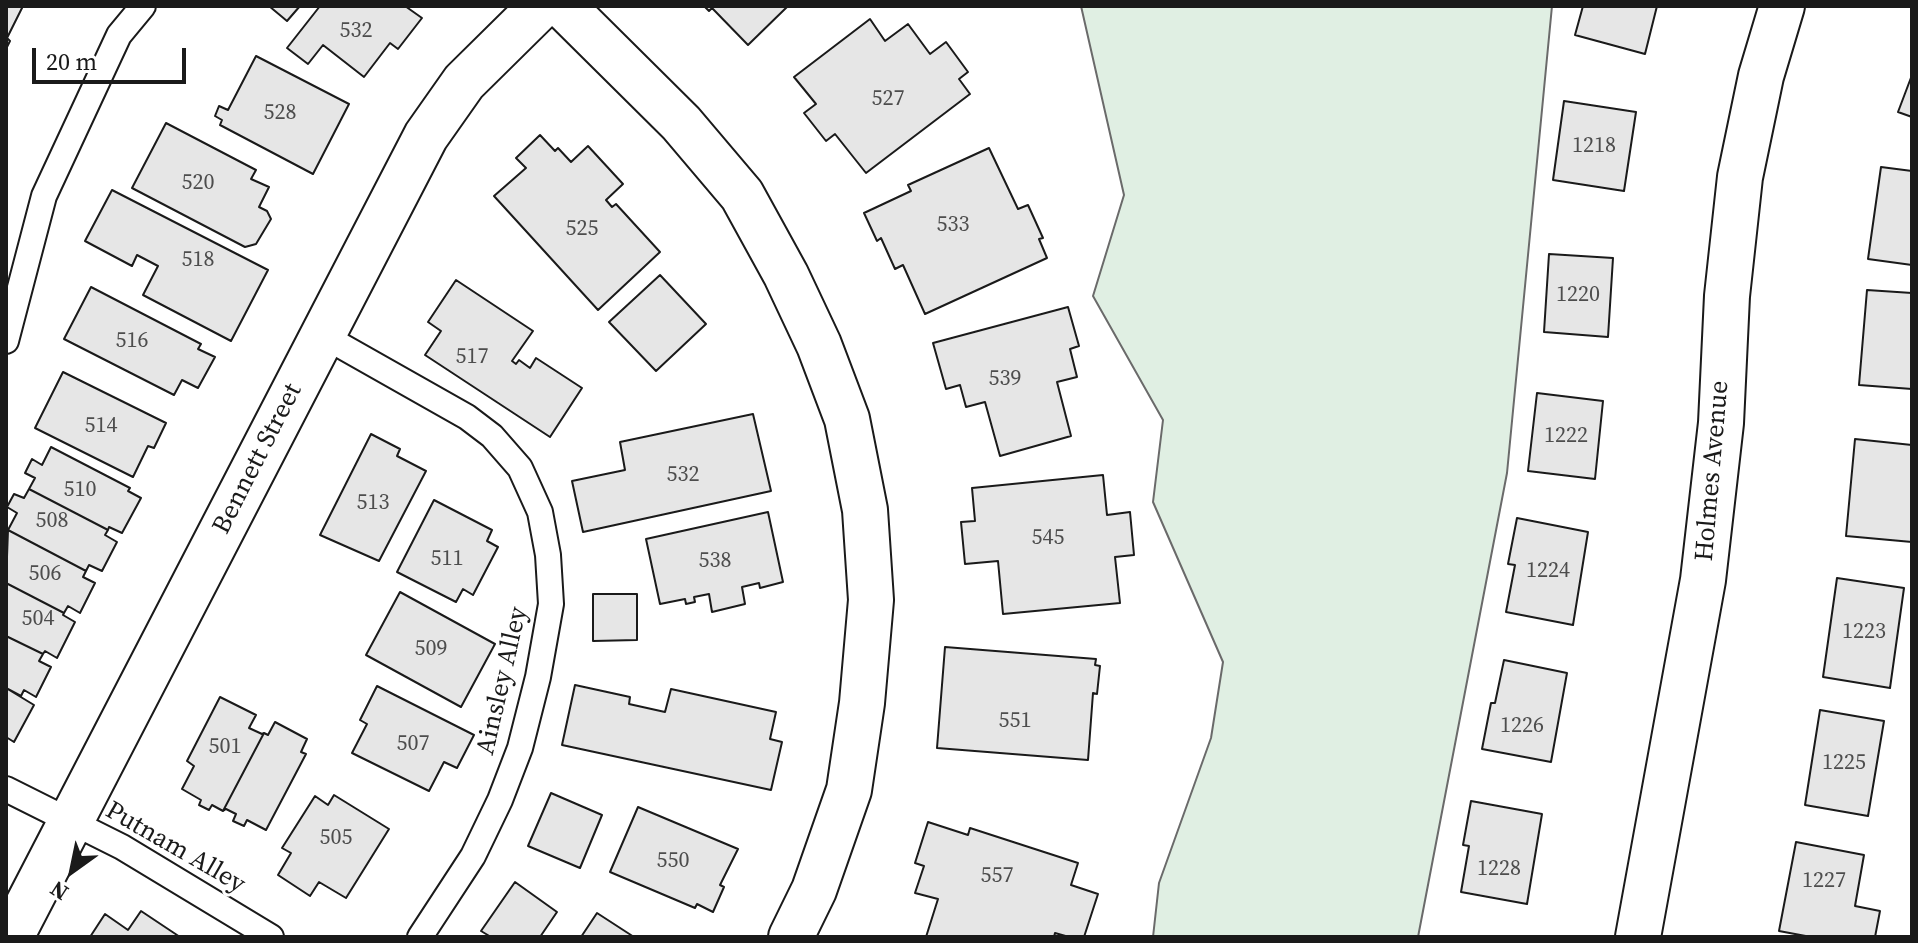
<!DOCTYPE html>
<html>
<head>
<meta charset="utf-8">
<style>
  body { margin:0 }
  #map { position:relative; width:1918px; height:943px; overflow:hidden; background:#fff; font-family:"Source Serif 4",serif }
  canvas { display:block }
  .frame { position:absolute; inset:0; border:8px solid #1a1a1a; pointer-events:none }
  .north { position:absolute; left:32px; top:831px; width:80px; height:80px; -webkit-text-stroke:6px #fff; paint-order:stroke; rotate:213deg; font-size:22px; font-weight:700; line-height:32px; text-align:center; color:#1a1a1a }
  .north::after { content:''; display:block; margin:auto; width:28px; height:36px; background:#1a1a1a; clip-path:polygon(50% 0,100% 100%,50% 72%,0 100%) }
  .scale { position:absolute; left:32px; top:48px; width:154px; height:36px; box-sizing:border-box; border:4px solid #1a1a1a; border-top:0; padding-left:10px; font-size:24px; line-height:28px; white-space:nowrap; color:#1a1a1a; -webkit-text-stroke:6px #fff; paint-order:stroke }
</style>
</head>
<body>
<div id="map">
<canvas width="1918" height="943"></canvas>
<div class="frame"></div>
<div class="north">N</div>
<div class="scale">20 m</div>
</div>
<script>
const ctx = document.querySelector('canvas').getContext('2d');
ctx.lineJoin = 'round';
function paint(path, color) { ctx.fillStyle = color; ctx.fill(path, 'evenodd'); }
function trace(path, color, width, dash) { ctx.strokeStyle = color; ctx.lineWidth = width; ctx.lineCap = dash ? 'butt' : 'round'; ctx.setLineDash(dash || []); ctx.stroke(path); }
function write(font, color, halo, rows, align = 'center') {
  ctx.font = font + ' "Source Serif 4",serif'; ctx.lineWidth = 6; ctx.setLineDash([]); ctx.textBaseline = 'middle'; ctx.strokeStyle = halo; ctx.fillStyle = color; for (const [text, x, y, turn = 0] of rows) {
    ctx.save(); ctx.translate(x, y); ctx.rotate((+turn || 0) * Math.PI / 180); ctx.textAlign = isNaN(turn) ? turn : align; if (halo) ctx.strokeText(text, 0, 0); ctx.fillText(text, 0, 0); ctx.restore();
  }
}
const green = new Path2D(`
  M1081,6H1552L1507,473L1418,937H1153L1159,883L1211,738L1223,662L1153,502L1163,420L1093,296L1124,195Z`);
paint(green, '#e0efe3');
trace(green, '#6a6a6a', 2);
const building = new Path2D(`
  M6,6H23L7,38L10,41L6,49Z
  M269,6H300L287,21Z
  M320,6H405L422,18L398,49L390,43L364,77L323,45L308,64L287,48Z
  M704,6H788L748,45L712,8L709,11Z
  M1583,6H1657L1645,54L1575,35Z
  M870,19L885,41L908,24L930,54L946,42L968,72L959,79L970,94L866,173L835,134L826,141L804,113L816,104L794,77Z
  M256,56L349,104L313,174L220,125L222,120L215,116L219,106L228,110Z
  M1912,75V117L1898,112Z
  M1564,101L1636,112L1624,191L1553,180Z
  M166,123L256,170L251,179L269,187L259,207L267,211L271,219L256,244L245,247L132,188Z
  M540,135L555,151L558,148L571,162L588,146L623,184L606,200L612,207L616,204L660,252L598,310L494,196L526,168L516,158Z
  M989,148L1018,209L1028,205L1043,238L1039,239L1047,258L925,314L903,265L895,269L881,238L877,241L864,213L911,191L908,185Z
  M1881,167L1912,171V265L1868,259Z
  M112,190L268,270L231,341L143,295L158,266L137,255L132,266L85,241Z
  M1549,254L1613,258L1608,337L1544,332Z
  M660,275L706,324L656,371L609,322Z
  M456,280L533,331L512,361L516,364L519,360L530,368L536,358L582,388L550,437L425,355L441,331L428,322Z
  M91,287L201,344L198,349L215,357L198,388L182,380L174,395L64,339Z
  M1867,290L1912,293V389L1859,385Z
  M1068,307L1079,346L1070,349L1077,377L1057,382L1071,436L1000,456L985,402L966,407L960,385L946,389L933,343Z
  M63,372L166,423L154,448L148,446L133,477L35,428Z
  M1537,393L1603,401L1595,479L1528,471Z
  M753,414L771,491L583,532L572,481L625,470L620,442Z
  M371,434L400,449L397,456L426,471L379,561L320,535Z
  M1855,439L1912,445V542L1846,536Z
  M51,447L130,488L128,491L141,498L122,533L109,527L108,530L29,489L35,478L25,473L32,459L42,465Z
  M1103,475L1107,515L1130,512L1134,555L1115,557L1120,603L1003,614L998,561L965,564L961,522L975,521L972,488Z
  M29,489L108,530L105,535L117,542L102,571L89,565L86,571L8,530L17,513L7,507L14,494L24,498Z
  M434,500L492,530L487,541L498,547L473,595L463,589L456,602L397,572Z
  M768,512L783,582L760,588L759,583L742,587L745,604L712,612L709,594L694,597L695,602L686,604L685,599L660,604L646,539Z
  M1517,518L1588,532L1573,625L1506,612L1515,565L1508,564Z
  M8,530L86,571L83,577L95,583L80,613L68,606L64,613L6,583Z
  M1837,578L1904,588L1890,688L1823,677Z
  M6,583L64,613L63,615L75,622L57,658L45,651L43,654L6,636Z
  M400,592L495,644L461,707L366,655Z
  M593,594H637V640L593,641Z
  M6,636L43,654L39,661L51,667L36,697L24,690L21,696L6,688Z
  M945,647L1096,659L1095,665L1100,666L1097,694L1093,693L1088,760L937,748Z
  M1504,660L1567,673L1551,762L1482,749L1491,703H1495Z
  M575,685L630,697L629,704L665,712L671,689L776,712L770,739L782,742L771,790L562,745Z
  M377,686L474,735L457,768L444,762L429,791L352,753L367,724L360,720Z
  M6,688L34,705L14,742L6,737Z
  M220,697L256,715L249,728L262,734L264,733L223,811L212,805L209,810L199,805L201,800L182,789L194,766L187,761Z
  M1820,710L1884,721L1868,816L1805,805Z
  M275,722L307,739L301,752L306,754L266,830L247,820L244,826L233,821L236,814L226,809L223,811L264,733L268,735Z
  M551,793L602,815L580,868L528,846Z
  M334,795L389,829L346,898L319,882L310,896L278,875L291,853L282,848L315,796L328,805Z
  M1471,801L1542,814L1527,904L1461,892L1469,846L1463,845Z
  M638,807L738,849L720,885L724,887L713,912L697,904L695,908L610,872Z
  M928,822L968,835L970,828L1078,863L1071,885L1098,894L1084,937H1069L1055,933L1054,937H926L938,899L915,893L924,866L915,863Z
  M1796,842L1864,855L1855,906L1880,911L1875,937H1811L1779,931Z
  M515,882L557,912L540,937H491L481,931Z
  M141,911L180,937H90L105,914L128,930Z
  M597,913L634,937H581Z`);
paint(building, '#e6e6e6');
trace(building, '#1a1a1a', 2);
const lane = new Path2D(`
  M322,335L467,417L492,436L520,468L540,512L548,555L551,604L538,677L520,748L500,800L473,856L420,937
  M6,341L44,196L119,35L143,6
  M6,789L122,847L271,937`);
const street = new Path2D(`
  M563,6L681,123L742,195L786,275L819,345L847,419L865,510L871,600L862,703L849,790L814,890L791,937
  M11,937L426,136L464,82L541,6
  M1638,937L1703,580L1721,423L1727,296L1740,177L1761,76L1782,6`);
trace(lane, '#1a1a1a', 28);
trace(street, '#1a1a1a', 48);
trace(lane, '#fff', 24);
trace(street, '#fff', 44);
write('22px', '#4d4d4d', null, [
  ["532",356,31],
  ["527",888,99],
  ["528",280,113],
  ["1218",1594,146],
  ["520",198,183],
  ["533",953,225],
  ["525",582,229],
  ["518",198,260],
  ["1220",1578,295],
  ["516",132,341],
  ["517",472,357],
  ["539",1005,379],
  ["514",101,426],
  ["1222",1566,436],
  ["532",683,475],
  ["510",80,490],
  ["513",373,503],
  ["508",52,521],
  ["545",1048,538],
  ["511",447,559],
  ["538",715,561],
  ["1224",1548,571],
  ["506",45,574],
  ["504",38,619],
  ["1223",1864,632],
  ["509",431,649],
  ["551",1015,721],
  ["1226",1522,726],
  ["507",413,744],
  ["501",225,747],
  ["1225",1844,763],
  ["505",336,838],
  ["550",673,861],
  ["1228",1499,869],
  ["557",997,876],
  ["1227",1824,881]
]);
write('26px', '#1a1a1a', '#fff', [
  ["Bennett Street",258,459,-63],
  ["Holmes Avenue",1713,471,-85],
  ["Ainsley Alley",503,681,-77],
  ["Putnam Alley",175,848,30]
]);
</script>
</body>
</html>
